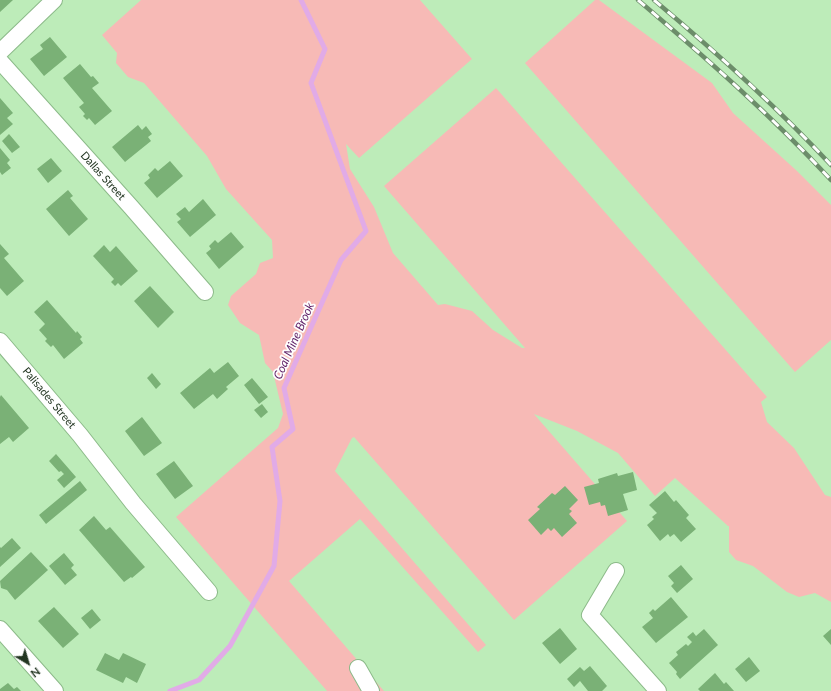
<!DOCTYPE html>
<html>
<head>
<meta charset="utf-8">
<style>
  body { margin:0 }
  #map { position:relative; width:831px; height:691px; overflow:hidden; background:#bdecb9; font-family:Lato,sans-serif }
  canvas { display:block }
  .north { position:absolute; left:8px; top:643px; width:40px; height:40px; -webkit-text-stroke:3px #fefefe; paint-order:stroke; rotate:142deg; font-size:11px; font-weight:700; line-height:16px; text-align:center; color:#223521 }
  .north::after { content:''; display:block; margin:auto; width:14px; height:18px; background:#223521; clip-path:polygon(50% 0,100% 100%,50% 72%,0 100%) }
</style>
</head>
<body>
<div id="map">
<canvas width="831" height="691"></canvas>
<div class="north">N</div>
</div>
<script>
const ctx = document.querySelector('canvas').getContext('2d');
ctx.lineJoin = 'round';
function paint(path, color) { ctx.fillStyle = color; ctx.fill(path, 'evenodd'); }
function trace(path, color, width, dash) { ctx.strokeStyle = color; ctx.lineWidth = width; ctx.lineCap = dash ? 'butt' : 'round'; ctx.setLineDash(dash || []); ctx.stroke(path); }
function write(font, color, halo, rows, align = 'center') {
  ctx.font = font + ' Lato,sans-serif'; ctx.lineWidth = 3.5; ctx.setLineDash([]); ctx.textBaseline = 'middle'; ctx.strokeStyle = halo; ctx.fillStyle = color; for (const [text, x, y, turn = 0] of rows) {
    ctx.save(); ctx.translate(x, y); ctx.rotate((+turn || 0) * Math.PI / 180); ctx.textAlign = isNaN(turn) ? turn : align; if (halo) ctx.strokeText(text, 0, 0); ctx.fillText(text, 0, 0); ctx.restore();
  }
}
paint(new Path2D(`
  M141,0H420L472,59L359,158L346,144L350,169L374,207L393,253L438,305L445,304L472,311L493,330L522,348H525L384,186L496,88L767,397L761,402L767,422L794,448L825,495L831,497V602L815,593L799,597L787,592L753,566L736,560L729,552V526H728L675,478L655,496L618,453L577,431L534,414L627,521L514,620L354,437L352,438L335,471L486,645L478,652L360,519L289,581L384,691H327L176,517L278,428L283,414L273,372L265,363L259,335L240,323L228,305L231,296L256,274L260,263L273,258L272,240L226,189L207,156L144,83L128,77L116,63L117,53L102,35Z
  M595,0H599L712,83L733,113L797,171L831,205V340L795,372L525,63Z`), '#f7bab6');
trace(new Path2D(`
  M170,691L199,680L230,646L274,566L280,501L272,447L293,429L284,388L341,260L366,231L311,83L325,49L301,0`), '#e1abe7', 5);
paint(new Path2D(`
  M0,0H13L0,12Z
  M50,37L67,57L44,76L30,59L43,49L40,45Z
  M80,64L91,77L93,76L99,83L92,88L112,111L95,125L89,118L87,120L83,116L85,114L79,107L84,103L63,78Z
  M0,98L13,113L7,118L13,124L0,135Z
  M138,125L142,130L146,126L152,134L148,137L151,141L125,162L112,147Z
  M9,134L20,147L12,153L2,141Z
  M0,148L10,160L7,163L11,168L2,175L0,172Z
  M51,158L62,171L48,183L37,169Z
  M170,161L183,176L157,198L144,183L150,178L148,175L155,168L158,171Z
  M68,190L73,196L70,198L88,219L69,236L46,209Z
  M203,199L216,215L190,237L177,222L181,219L176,214L185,207L189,212Z
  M231,232L244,247L219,269L206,253L211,249L209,246L215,240L218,243Z
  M0,244L9,254L4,258L24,281L7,296L0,288Z
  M104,245L110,252L116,246L138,271L121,286L118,283L115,286L111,282L114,279L93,256Z
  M150,286L174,312L158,328L134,301Z
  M47,300L76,333L77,331L82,337L80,339L83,343L64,359L53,345L51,347L45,341L47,339L39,330L45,324L34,312Z
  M228,362L239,376L226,387L228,389L217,399L213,394L194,409L180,393L210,368L214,373Z
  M152,373L161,384L156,389L147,378Z
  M252,378L268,397L259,404L244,385Z
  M1,395L29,428L13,442L9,437L0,444V397Z
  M262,404L268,412L261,418L254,410Z
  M142,417L162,443L144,456L125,431Z
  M56,454L76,477L64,488L57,480L64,474L61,471L59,472L49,461Z
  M174,461L193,486L175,499L156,474Z
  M633,472L637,490L623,494L628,510L608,516L605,505L601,506L600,502L589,505L584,487L599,483L598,479L617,473L618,476Z
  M80,481L87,490L46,524L39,515Z
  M565,486L578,500L569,509L572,511L569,514L577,523L562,537L554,528L551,531L548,528L541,535L528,520L540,509L537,507L552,493L555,495Z
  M665,491L674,502L676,500L689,515L686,518L696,529L681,542L674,534L670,537L668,534L660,541L647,525L654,519L652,517L657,513L649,505Z
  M94,516L106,530L110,527L145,567L132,578L131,577L124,582L79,530Z
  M12,538L21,548L0,567V547L1,548Z
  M31,552L48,570L15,600L7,590L1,588L0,581Z
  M64,553L74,565L71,568L77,575L65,585L49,566Z
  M681,565L693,579L677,593L671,586L674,583L668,576Z
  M671,597L688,617L656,643L642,627L653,618L649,613L653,609L655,611Z
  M54,607L79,634L63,648L38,621Z
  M92,609L101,620L90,629L81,618Z
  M560,628L577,649L560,664L542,643Z
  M704,629L718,645L680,679L676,674L677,672L669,663L678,655L676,652L686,644L688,646L692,642L687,637L693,632L696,636Z
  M831,629V645L823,636Z
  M105,653L119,660L123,653L146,664L137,683L126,677L123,683L96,670Z
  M749,657L760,671L746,682L735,669Z
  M590,666L607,686L602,691H588L580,681L574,687L567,679L580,667L584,671Z
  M715,673L724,684L726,682L734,691H700L698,689Z
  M8,683L14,689L17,687L21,691H0V689Z`), '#7ab176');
const minor = new Path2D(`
  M0,52L54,0
  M0,61L131,207L205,292
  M0,341L80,435L133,503L209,592
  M616,571L590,615L658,691
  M0,629L55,691
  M358,668L371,691`);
trace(minor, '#8cba89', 18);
trace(minor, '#fff', 16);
const rail = new Path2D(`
  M638,0C705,57 771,115 831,180
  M654,0C716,52 776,106 831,165`);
trace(rail, '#6c8d6a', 4.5);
trace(rail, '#fefefe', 3, [9]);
write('11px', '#223521', '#fefefe', [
  ["Dallas Street",103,176,48],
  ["Palisades Street",49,398,50]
]);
write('italic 12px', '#5f1f67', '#fefefe', [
  ["Coal Mine Brook",294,341,-66]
]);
</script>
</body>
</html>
